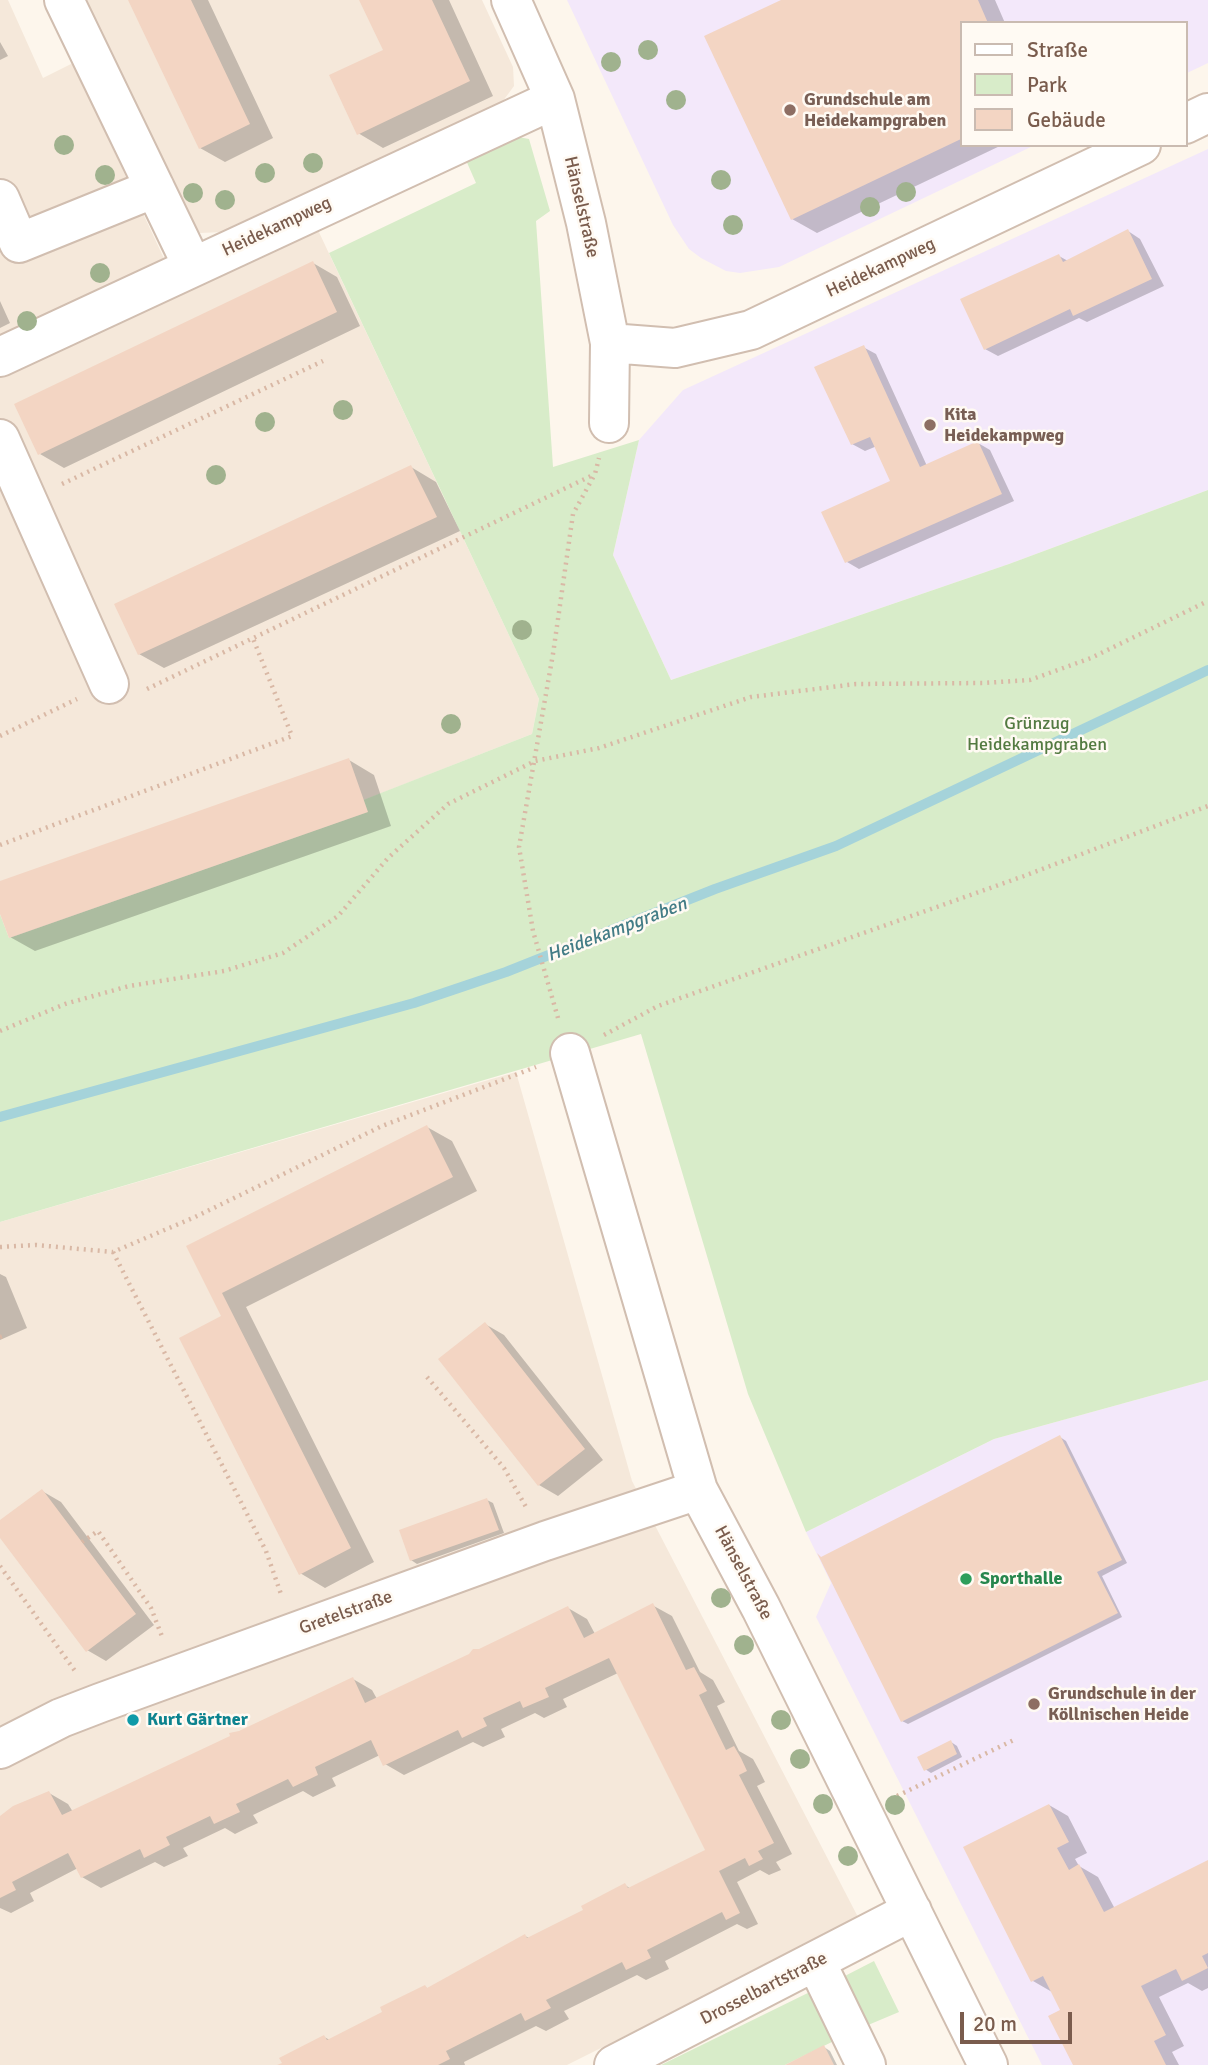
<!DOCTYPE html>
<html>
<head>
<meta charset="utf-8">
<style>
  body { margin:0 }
  #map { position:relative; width:1208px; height:2065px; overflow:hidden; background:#fdf6ec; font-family:Signika,sans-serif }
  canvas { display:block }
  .legend { position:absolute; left:960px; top:21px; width:228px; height:126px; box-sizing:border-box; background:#fffaf3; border:2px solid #cabbb1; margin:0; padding:9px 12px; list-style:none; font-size:21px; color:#7a5c4d }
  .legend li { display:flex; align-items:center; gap:14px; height:35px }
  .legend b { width:35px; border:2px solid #cabbb1 }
  .scale { position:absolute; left:960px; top:2012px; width:112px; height:32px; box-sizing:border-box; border:4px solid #7a5c4d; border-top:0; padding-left:9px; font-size:21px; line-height:24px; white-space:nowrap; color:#7a5c4d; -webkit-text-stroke:5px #fffaf3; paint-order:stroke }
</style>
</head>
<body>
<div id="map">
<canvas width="1208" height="2065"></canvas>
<ul class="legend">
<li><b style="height:9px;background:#fff"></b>Straße</li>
<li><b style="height:19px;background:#d8ecc9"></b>Park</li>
<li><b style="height:19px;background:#f3d5c3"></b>Gebäude</li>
</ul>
<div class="scale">20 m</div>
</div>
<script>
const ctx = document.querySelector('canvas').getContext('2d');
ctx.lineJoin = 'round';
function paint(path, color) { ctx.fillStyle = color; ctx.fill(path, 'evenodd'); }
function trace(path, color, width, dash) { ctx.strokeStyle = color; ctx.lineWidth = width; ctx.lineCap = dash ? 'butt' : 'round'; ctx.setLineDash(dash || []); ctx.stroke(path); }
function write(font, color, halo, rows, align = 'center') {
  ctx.font = font + ' Signika,sans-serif'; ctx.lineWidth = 5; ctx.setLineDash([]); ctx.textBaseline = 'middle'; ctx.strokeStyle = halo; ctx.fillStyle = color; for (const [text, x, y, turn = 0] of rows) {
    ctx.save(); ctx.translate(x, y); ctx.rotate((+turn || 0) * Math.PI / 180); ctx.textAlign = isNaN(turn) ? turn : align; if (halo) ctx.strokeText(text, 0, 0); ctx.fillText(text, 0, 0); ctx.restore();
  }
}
paint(new Path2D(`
  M0,0H8L43,78L73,63L180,293L317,228L539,699L532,734L364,800L368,812L9,938L0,914Z
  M78,0H482L513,67L514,86L500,105L223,232L200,233L193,230Z
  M516,1072L632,1481L859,1919L567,2065H0V1222Z`), '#f5e8da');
paint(new Path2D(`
  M567,0H1208V63L1185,74V23H961V145H1035L779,267L740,273L726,271L701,258L689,249L673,225Z
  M1208,149V490L1009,564L671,680L613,555L639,440L683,390Z
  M1208,1380V2065H1042L816,1617L831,1583L806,1532L994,1439Z`), '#f3e8fa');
paint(new Path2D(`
  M513,136L529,139L550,211L536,221L553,467L639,440L613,555L671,680L1009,564L1208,490V1380L994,1439L806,1532L748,1394L641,1034L0,1222V914L9,938L367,812L363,800L532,734L539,699L329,253L476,183L465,158Z
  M874,1961L899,2012L861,2028L839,1979Z
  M818,1988L840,2038L785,2065H661Z`), '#d8ecc9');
paint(new Path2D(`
  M130,0H208L273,138L225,162L200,148Z
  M361,0H449L493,96L383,148L358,133L385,51Z
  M785,0H995L1005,23H961V145H1002L817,233L792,219Z
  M0,42L8,56L0,60Z
  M1128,231L1140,239L1164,286L1087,322L1079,318L998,356L985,349L1059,256L1068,261Z
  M313,263L337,277L360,326L64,468L40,454Z
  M0,301L10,323L0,328Z
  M863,347L876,354L927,466L978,443L990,450L1014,501L859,569L847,562L892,481L877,446L865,451L852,444Z
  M411,467L436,482L460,531L164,668L139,654Z
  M349,760L374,775L391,826L35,951L10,937L0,909V883Z
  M427,1127L452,1141L477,1191L246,1307L374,1562L325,1588L300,1573L224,1317L189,1247Z
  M0,1274L6,1277L27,1328L0,1340Z
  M485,1324L504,1335L603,1460L558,1496L539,1485Z
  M1060,1437L1066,1441L1127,1563L1102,1576L1122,1617L908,1724L902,1721Z
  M42,1491L61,1502L154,1625L106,1661L87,1650L0,1535V1522Z
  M487,1500L493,1503L504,1533L417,1564L411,1560Z
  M652,1605L672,1616L700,1672L713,1680L725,1702L717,1706L739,1751L753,1759L759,1770L765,1782L757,1786L792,1854L776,1862L781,1870L769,1875L760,1870L737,1882L758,1924L747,1929L737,1924L665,1961L669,1969L646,1980L637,1975L564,2011L569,2019L546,2031L536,2026L464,2062L465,2065H281L324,2037L330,2040L385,2013L425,1987L429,1989L525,1936L529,1938L585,1911L625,1885L631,1889L708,1850L618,1673L563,1699L567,1707L544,1718L535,1713L501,1729L505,1737L483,1747L473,1742L404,1775L385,1764L380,1755L332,1778L336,1786L313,1797L303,1791L253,1815L258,1823L247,1828L235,1834L225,1828L183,1848L188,1856L164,1867L155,1862L101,1888L82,1877L78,1868L30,1893L34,1901L11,1913L0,1908V1817L49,1793L68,1804L73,1812L353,1679L372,1690L377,1699L568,1608L587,1619L595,1634Z
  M951,1742L957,1746L962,1757L931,1773L925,1769Z
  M1049,1805L1068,1816L1087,1853L1075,1859L1079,1866L1098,1877L1115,1909L1208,1862V1988L1202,1991L1188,1983L1159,1997L1184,2046L1172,2052L1179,2065H1074L1063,2011L1052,1992L1033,1981Z
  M824,2047L830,2051L837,2065H789Z`), '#0003');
trace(new Path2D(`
  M0,1117L414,1003L506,972L715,889L836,846L1208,670`), '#a5d3da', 10);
paint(new Path2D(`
  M128,0H191L250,124L199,149Z
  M359,0H432L470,81L357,135L329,75L383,50Z
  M781,0H978L988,23H961V139L791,220L704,36Z
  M1128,229L1152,279L1073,316L1070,309L984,350L960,299L1059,254L1063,262Z
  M313,261L337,312L38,455L14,404Z
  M864,345L920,467L978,441L1002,494L845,563L821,512L890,481L870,437L851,445L814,367Z
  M411,465L437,517L138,655L114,604Z
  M349,758L368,812L9,938L0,914V881Z
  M427,1125L453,1177L222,1293L351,1548L299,1575L179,1338L221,1316L186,1246Z
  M485,1322L585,1449L538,1486L438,1359Z
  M1060,1435L1122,1560L1097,1572L1118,1613L901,1722L817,1553L821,1557Z
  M42,1489L136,1614L86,1652L0,1538V1520Z
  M487,1498L499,1530L410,1561L399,1530Z
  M653,1603L686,1670L694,1667L707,1691L699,1695L726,1750L734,1746L741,1758L747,1771L739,1775L774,1843L758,1851L763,1859L749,1866L745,1858L719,1871L740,1913L726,1920L722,1912L647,1950L651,1958L626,1970L622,1962L546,2000L551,2008L525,2021L521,2013L446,2051L450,2059L438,2065H277L282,2063L279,2058L324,2035L327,2040L382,2012L380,2007L425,1985L427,1988L525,1934L527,1938L583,1910L581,1906L625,1883L628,1888L705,1850L609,1658L545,1688L549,1697L523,1708L520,1701L483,1718L487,1726L462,1738L458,1730L383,1766L371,1740L315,1767L318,1775L293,1787L288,1779L236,1804L240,1812L214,1824L210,1816L166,1837L170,1845L144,1858L140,1849L81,1878L68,1853L12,1882L16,1890L0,1898V1816L13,1806L49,1791L62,1815L230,1736L229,1733L239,1731L353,1677L365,1703L469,1654L473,1649H479L568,1606L584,1638Z
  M951,1740L957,1754L924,1771L917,1757Z
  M1049,1804L1069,1842L1057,1848L1069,1870L1079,1864L1104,1912L1208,1860V1953L1202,1956L1208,1968L1182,1981L1176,1969L1141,1986L1166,2035L1154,2041L1166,2065H1073L1048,2016L1060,2010L1043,1976L1031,1982L963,1847Z
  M824,2045L834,2065H785Z`), '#f3d5c3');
const minor = new Path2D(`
  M64,0L192,265
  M511,0L555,99L586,223L610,343L609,423
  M1185,124L1208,113
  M0,199L19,243L155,188
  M610,343L675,348L751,330L1141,145
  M0,357L555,99
  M0,439L109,684
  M570,1053L698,1490L761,1608L988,2065
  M0,1749L61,1718L100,1703L545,1541L698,1490
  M816,1962L866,2065
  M614,2065L912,1911`);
trace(minor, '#d1beb0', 42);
trace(new Path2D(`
  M62,484L323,361
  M147,689L593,475
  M0,736L77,699
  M0,845L292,736L252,636
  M558,1018L533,931L519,847L553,654L573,514L595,474L599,458
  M0,1031L65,1004L129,986L224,971L283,953L338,916L388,858L448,804L535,761L599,748L751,697L856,684L983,683L1030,680L1091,658L1208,601
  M604,1035L658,1006L1024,876L1208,806
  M0,1247L36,1245L113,1252L195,1217L382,1126L536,1067
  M113,1252L266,1551L282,1597
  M0,1337L6,1335
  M427,1377L504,1468L526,1507
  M82,1542L98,1531L151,1608L163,1639
  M0,1566L75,1671
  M897,1796L1016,1739`), '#d9b8a5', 4.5, [2, 5]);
trace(minor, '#fff', 38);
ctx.fillStyle = '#a0b28e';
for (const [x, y] of [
  [648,50],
  [611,62],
  [676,100],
  [64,145],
  [313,163],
  [265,173],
  [105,175],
  [721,180],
  [906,192],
  [193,193],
  [225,200],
  [870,207],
  [733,225],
  [100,273],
  [27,321],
  [343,410],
  [265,422],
  [216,475],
  [522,630],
  [451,724],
  [721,1598],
  [744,1645],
  [781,1720],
  [800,1759],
  [823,1804],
  [895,1805],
  [848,1856]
]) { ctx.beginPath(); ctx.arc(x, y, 10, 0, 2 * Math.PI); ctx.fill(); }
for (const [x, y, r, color] of [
  [790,110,7,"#8d6e63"],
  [930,425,7,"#8d6e63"],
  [966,1579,7,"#2e9e5b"],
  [1034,1704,7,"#8d6e63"],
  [133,1720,7,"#0f9aa8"]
]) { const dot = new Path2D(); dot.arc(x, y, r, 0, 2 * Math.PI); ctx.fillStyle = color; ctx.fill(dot); trace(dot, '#fffaf3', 2.5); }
write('bold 18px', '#785e54', '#fffaf3', [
  ["Grundschule am",804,100],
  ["Heidekampgraben",804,121],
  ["Kita",944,415],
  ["Heidekampweg",944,436],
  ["Grundschule in der",1048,1694],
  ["Köllnischen Heide",1048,1715]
], 'left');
write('18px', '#7a5c4d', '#fffaf3', [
  ["Hänselstraße",581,207,77],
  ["Heidekampweg",277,227,-25],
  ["Heidekampweg",881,268,-25],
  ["Hänselstraße",743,1573,62],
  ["Gretelstraße",346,1613,-20],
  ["Drosselbartstraße",764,1989,-27]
]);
write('18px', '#537a41', '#fffaf3', [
  ["Grünzug",1037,724],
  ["Heidekampgraben",1037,745]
]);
write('bold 18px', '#27864d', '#fffaf3', [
  ["Sporthalle",980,1579]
], 'left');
write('bold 18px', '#0d838f', '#fffaf3', [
  ["Kurt Gärtner",147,1720]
], 'left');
write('italic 19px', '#437c86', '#fffaf3', [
  ["Heidekampgraben",617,930,-21]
]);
</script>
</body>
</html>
